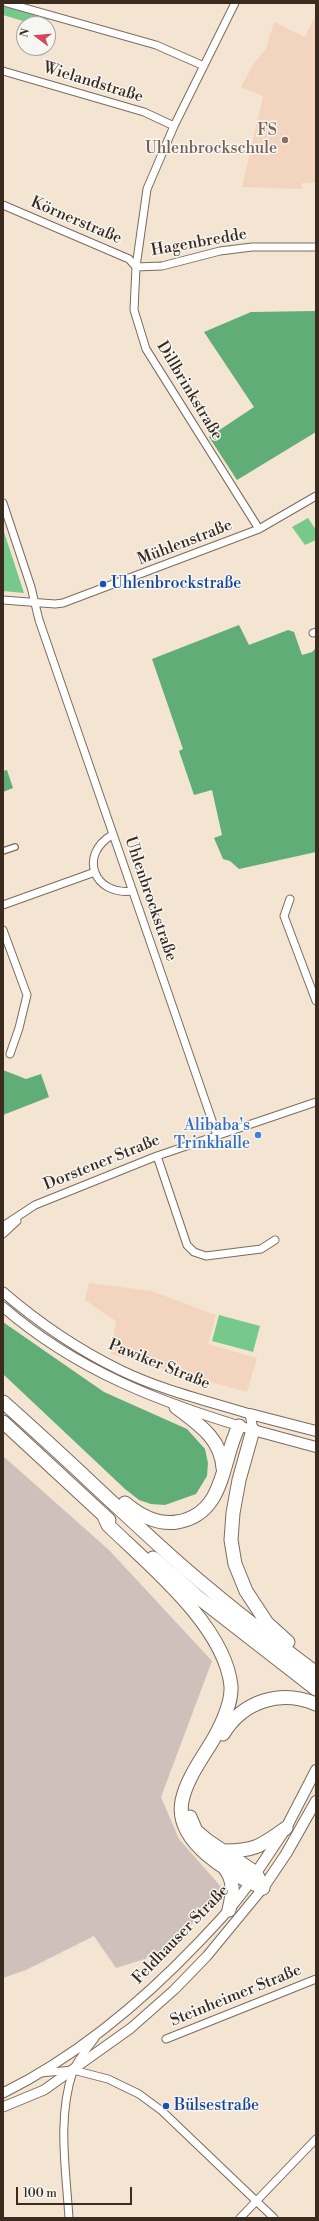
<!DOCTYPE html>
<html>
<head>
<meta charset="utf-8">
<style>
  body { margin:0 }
  #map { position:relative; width:319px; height:2221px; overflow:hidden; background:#f4e5d2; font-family:"Libre Bodoni",serif }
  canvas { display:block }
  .frame { position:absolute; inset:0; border:4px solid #3b2a1e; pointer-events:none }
  .north { position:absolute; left:16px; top:16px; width:40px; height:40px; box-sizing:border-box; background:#f6f6f2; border:1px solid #aba49d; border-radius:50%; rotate:286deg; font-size:11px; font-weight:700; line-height:16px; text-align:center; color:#3b2a1e }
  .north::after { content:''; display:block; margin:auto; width:14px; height:18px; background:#d1495b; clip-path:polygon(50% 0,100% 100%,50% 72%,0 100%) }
  .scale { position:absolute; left:16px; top:2187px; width:116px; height:18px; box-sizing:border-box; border:2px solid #3b2a1e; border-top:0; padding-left:5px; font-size:12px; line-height:14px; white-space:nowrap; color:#3b2a1e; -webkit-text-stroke:3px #f6f6f2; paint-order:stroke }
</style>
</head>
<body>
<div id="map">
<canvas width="319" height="2221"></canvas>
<div class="frame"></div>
<div class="north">N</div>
<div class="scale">100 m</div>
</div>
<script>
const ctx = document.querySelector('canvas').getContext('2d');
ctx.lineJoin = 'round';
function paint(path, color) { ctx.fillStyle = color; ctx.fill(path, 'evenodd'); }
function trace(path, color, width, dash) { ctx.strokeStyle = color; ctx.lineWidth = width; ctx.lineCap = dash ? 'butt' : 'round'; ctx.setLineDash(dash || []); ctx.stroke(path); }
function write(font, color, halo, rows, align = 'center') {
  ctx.font = font + ' "Libre Bodoni",serif'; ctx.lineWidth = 3; ctx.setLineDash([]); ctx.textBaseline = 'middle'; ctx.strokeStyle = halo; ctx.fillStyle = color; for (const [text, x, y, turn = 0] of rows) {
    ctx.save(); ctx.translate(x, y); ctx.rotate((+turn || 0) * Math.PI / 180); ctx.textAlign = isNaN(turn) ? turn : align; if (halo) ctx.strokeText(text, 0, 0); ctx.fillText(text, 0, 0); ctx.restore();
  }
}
paint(new Path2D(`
  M316,15V183H302V189L242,187L263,96L241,87L255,62L266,49L274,22L305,37Z
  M89,1283L151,1291L216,1315L208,1344L257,1358L247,1392L111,1354L116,1321L85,1300Z`), '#f3d4bf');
paint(new Path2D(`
  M3,1456L109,1550L212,1661L161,1797L179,1839L223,1889L167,1952L116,1968L94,1936L26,1970L3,1978Z`), '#cfc0bb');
paint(new Path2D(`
  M3,6L35,15L33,24L3,15Z
  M308,518L316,530V540L305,545L292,527Z
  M3,529L24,593L3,591Z
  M219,1315L260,1326L253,1352L212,1341Z`), '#77c98b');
paint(new Path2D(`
  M316,311V432L237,480L209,437L254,407L204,332L251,312Z
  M239,625L249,645L288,630L294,632L302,655L312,652L316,648V852L239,869L230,861L223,859L214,838L222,835L212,790L194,795L179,751L183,749L152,659Z
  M7,770L13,788L3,792V771Z
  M3,1070L26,1079L41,1074L49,1097L3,1115Z
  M3,1322L104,1392L187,1429L205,1449L208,1463L207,1476L196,1494L165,1505L151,1504L139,1500L125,1489L3,1374Z`), '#61ad77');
const pedestrian = new Path2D(`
  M3,851L15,847`);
const minor = new Path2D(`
  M7,3L156,45L204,66
  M235,3L174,126L147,189L136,267L134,310L146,349L259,529
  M3,71L144,112L174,126
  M3,205L129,259L136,267
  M136,267L162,266L220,251L252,247H316
  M3,503L31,587L39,620L217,1135
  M3,600L55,604L63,603L259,529L316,496
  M313,633L316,632
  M112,835C78,855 94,896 132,891
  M290,899L284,916L316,1001
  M3,905L95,872
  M3,930L27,995L19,1028L10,1054
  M157,1156L187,1245L194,1252L206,1256L261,1249L275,1240
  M3,1226L35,1205L157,1156L316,1102
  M3,1234L17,1221
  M166,2039L316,1979
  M40,2073L73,2070L108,2079L139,2094L162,2111L274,2218
  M69,2218C66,2170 57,2118 73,2071C77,2060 88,2048 95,2038
  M240,2218L316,2139`);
const tertiary = new Path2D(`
  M3,1292C39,1323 77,1349 120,1370C161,1390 207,1401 250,1414
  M3,1307C77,1371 161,1403 253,1430L250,1414
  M3,2093C78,2056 143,2001 200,1941C219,1921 238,1901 253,1878
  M3,2107L44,2090L131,2028L174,1990L207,1956L263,1888`);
const secondary = new Path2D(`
  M250,1414L316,1431
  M253,1430L316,1447
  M256,1873L286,1828L316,1770
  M263,1888L286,1854L316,1801`);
const motorway = new Path2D(`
  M3,1402C61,1453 116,1507 173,1558C219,1599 267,1636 316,1673
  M176,1407C198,1424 221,1438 223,1468
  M3,1422L109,1520
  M253,1430L239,1480L233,1513L231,1540L235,1564L246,1591L267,1623L288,1642
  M125,1503C139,1515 158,1525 177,1522C226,1514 221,1460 239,1426
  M103,1514L108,1525C149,1565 225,1626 231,1686C232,1704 222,1724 213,1740C202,1758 186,1780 182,1801C174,1843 231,1874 263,1888
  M153,1558L199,1598L316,1689
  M223,1734C243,1701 280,1689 316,1704
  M190,1817L196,1831L208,1841L256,1873L263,1888
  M224,1851C255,1851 261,1846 286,1828
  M224,1867C235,1881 233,1893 229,1910`);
trace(pedestrian, '#7c6b5d', 8);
trace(minor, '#7c6b5d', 9);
trace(tertiary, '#7c6b5d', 11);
trace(secondary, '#7c6b5d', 12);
trace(motorway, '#7c6b5d', 15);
trace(pedestrian, '#fff', 5.5);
trace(minor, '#fff', 7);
trace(tertiary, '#fff', 9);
trace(secondary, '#fff', 10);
trace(motorway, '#fff', 13);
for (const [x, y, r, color] of [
  [285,140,4,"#8d6e63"],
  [103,584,4,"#1a4fb4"],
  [258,1135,4,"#3f7fe0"],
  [166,2106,4,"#1a4fb4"]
]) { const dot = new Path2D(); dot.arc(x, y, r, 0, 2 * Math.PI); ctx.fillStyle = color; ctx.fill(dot); trace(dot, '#f6f6f2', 1.5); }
write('16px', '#3b2a1e', '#f6f6f2', [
  ["Wielandstraße",93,83,17],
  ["Körnerstraße",76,221,23],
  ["Hagenbredde",199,243,-10],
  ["Dillbrinkstraße",189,391,59],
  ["Mühlenstraße",185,543,-21],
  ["Uhlenbrockstraße",150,899,71],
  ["Dorstener Straße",102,1163,-22],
  ["Pawiker Straße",159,1365,22],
  ["Feldhauser Straße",181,1935,-46],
  ["Steinheimer Straße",236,1996,-22]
]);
write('16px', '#785e54', '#f6f6f2', [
  ["FS",277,131],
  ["Uhlenbrockschule",277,149]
], 'right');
write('16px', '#164399', '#f6f6f2', [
  ["Uhlenbrockstraße",111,584],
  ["Bülsestraße",174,2106]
], 'left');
write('16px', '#366cbe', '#f6f6f2', [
  ["Alibaba's",250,1126],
  ["Trinkhalle",250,1144]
], 'right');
</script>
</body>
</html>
